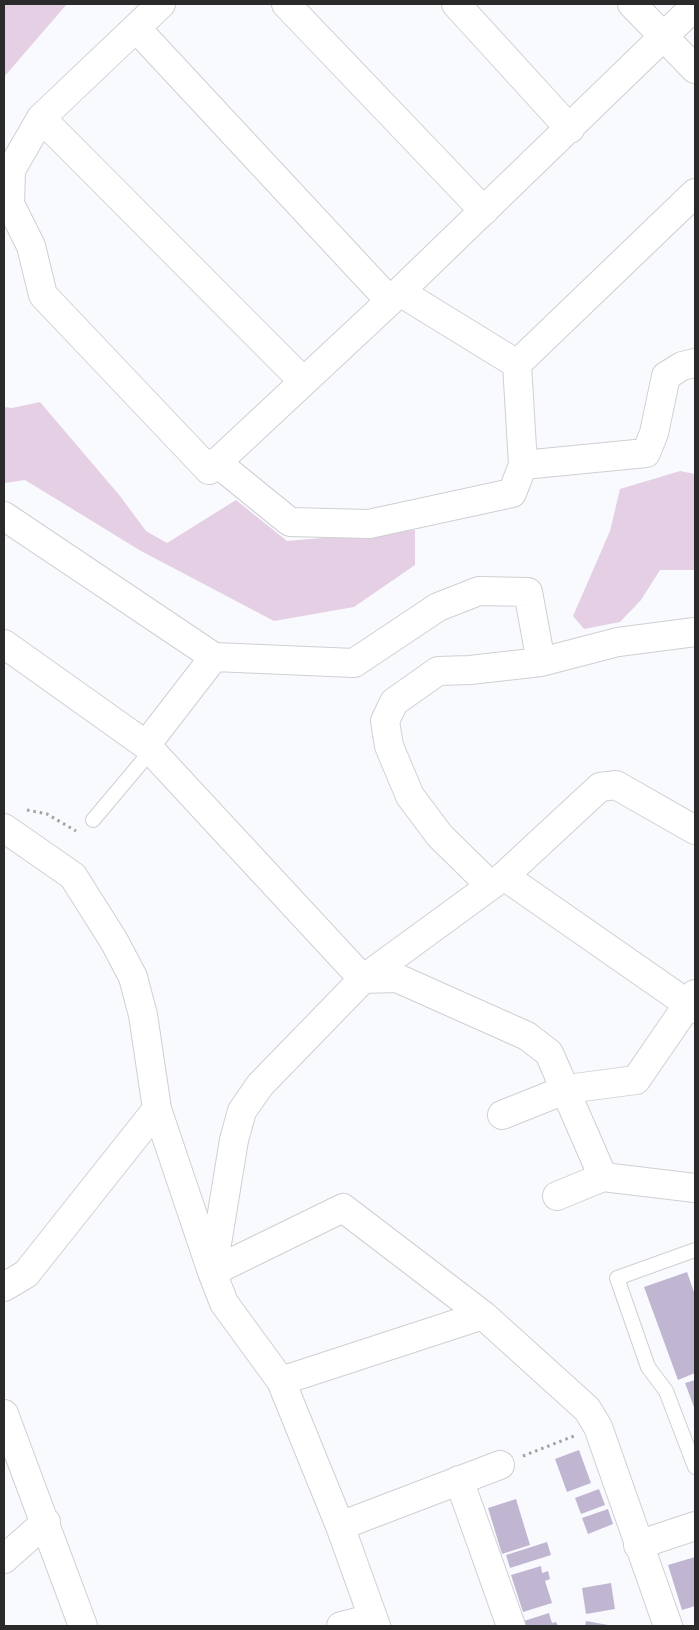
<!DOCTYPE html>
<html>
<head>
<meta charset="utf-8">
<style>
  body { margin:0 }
  #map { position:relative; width:699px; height:1630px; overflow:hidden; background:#f9fafd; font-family:"Sofia Sans Condensed",sans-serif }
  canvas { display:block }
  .frame { position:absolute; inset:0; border:5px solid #2a2a2b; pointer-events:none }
</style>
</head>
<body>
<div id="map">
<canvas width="699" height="1630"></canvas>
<div class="frame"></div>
</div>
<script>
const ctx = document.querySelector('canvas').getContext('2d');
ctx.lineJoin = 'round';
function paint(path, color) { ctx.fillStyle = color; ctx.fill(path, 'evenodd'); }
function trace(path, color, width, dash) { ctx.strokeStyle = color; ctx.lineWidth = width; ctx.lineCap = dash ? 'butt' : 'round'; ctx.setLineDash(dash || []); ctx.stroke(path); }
paint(new Path2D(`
  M4,4H67L4,77Z
  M40,402L120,496L146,531L167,543L236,500L287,541L415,530V565L354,607L274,621L141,551L25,480L4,483V407L12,408Z
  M680,471L695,474V570H660L641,600L620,622L584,629L573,616L610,531L620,489Z`), '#e5cfe5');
paint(new Path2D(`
  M687,1272L695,1295V1373L678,1380L644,1287Z
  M695,1380V1410L685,1383Z
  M579,1450L591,1483L567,1492L555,1459Z
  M599,1489L605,1505L581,1514L575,1498Z
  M516,1499L530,1545L502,1554L488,1508Z
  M608,1509L613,1524L588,1534L582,1518Z
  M547,1542L551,1555L510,1568L506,1555Z
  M695,1557V1606L682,1610L668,1565Z
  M541,1566L542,1573L548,1571L550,1579L545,1581L552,1603L523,1612L511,1575Z
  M611,1583L615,1609L586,1614L582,1588Z
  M549,1613L552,1623L556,1622L558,1626H526L524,1621Z
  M586,1621L608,1625V1626H585Z`), '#c0b6d2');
const service = new Path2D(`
  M93,820L151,751
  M695,1250L617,1278L648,1367L666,1391L695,1467`);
const minor = new Path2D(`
  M161,4L41,118L11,170L10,204L31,246L43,295L209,470L390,301L695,6
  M286,4L484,211
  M456,4L570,129
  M632,4L695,69
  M136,28L390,301
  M41,118L303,381
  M400,292L517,364L695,193
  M216,462L290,522L369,524L512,493L523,465L517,364
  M523,465L646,453L654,433L666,376L682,366L695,363
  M4,516L214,657
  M4,644L146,745L363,979L397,978L527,1036L549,1053L603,1177
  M146,745L214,657L354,663L438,607L479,591L528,592L541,662
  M4,828L73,876L114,941L133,977L143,1015L157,1109L212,1272L224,1303L281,1381L340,1526L376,1626
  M504,876L695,1009
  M490,885L440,836L410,796L389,746L385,721L394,702L438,671L470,670L541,662L618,642L695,632
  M502,1115L567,1089L636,1080L695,994
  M557,1196L603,1177L695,1188
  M213,1268L234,1140L242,1111L260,1085L363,979L504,876L600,787L616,785L695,830
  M212,1272L343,1208L483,1315L587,1409L598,1427L668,1626
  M4,1287L26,1274L157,1109
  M281,1381L483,1315
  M4,1414L83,1626
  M459,1480L511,1626
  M340,1526L500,1465
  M638,1545L695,1526
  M4,1559L46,1522
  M341,1626L373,1618`);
trace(service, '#cfd0d3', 16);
trace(minor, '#cfd0d3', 30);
trace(new Path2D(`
  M27,810L47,814L76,831
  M523,1456L574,1436`), '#a2a2a4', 3, [2.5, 4]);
trace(service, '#fff', 14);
trace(minor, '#fff', 28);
</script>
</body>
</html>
